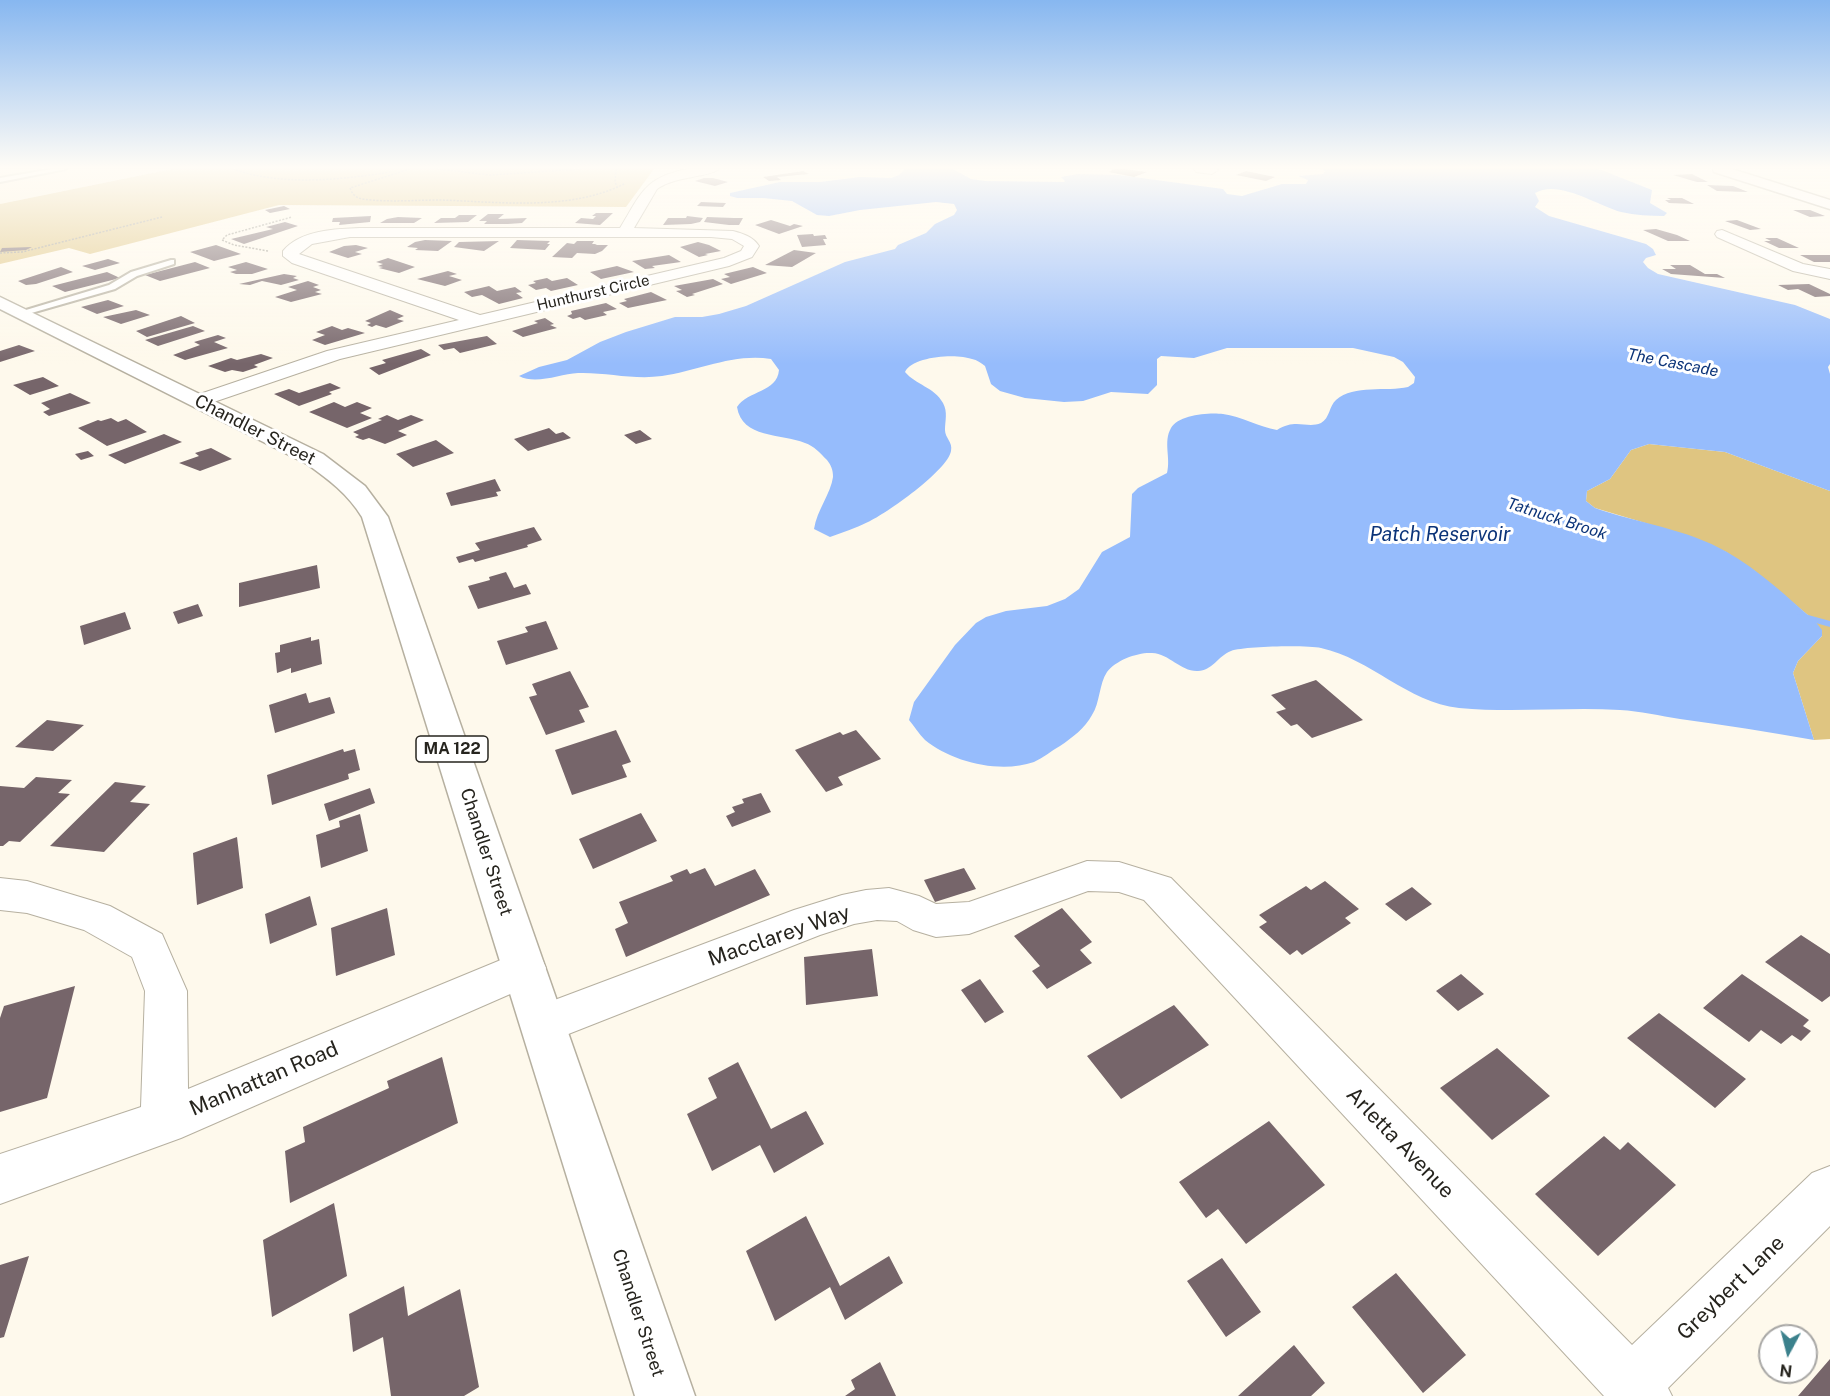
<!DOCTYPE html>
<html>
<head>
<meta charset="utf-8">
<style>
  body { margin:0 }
  #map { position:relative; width:1830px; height:1396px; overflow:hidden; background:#fef9ec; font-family:"Public Sans",sans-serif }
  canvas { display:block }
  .north { position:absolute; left:1758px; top:1324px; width:60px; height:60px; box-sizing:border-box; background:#fff; border:2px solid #a8a7a5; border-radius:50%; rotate:187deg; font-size:16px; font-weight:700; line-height:24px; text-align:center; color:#26241e }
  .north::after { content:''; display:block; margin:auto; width:21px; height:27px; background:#3b818c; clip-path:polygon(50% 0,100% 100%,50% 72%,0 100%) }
</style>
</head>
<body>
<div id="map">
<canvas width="1830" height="1396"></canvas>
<div class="north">N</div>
</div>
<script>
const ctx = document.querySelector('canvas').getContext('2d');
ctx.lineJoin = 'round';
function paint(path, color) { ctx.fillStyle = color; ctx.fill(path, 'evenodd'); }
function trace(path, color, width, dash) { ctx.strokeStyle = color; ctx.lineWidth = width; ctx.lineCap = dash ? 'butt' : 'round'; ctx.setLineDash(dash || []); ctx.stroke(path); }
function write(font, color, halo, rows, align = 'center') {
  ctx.font = font + ' "Public Sans",sans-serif'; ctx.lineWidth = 6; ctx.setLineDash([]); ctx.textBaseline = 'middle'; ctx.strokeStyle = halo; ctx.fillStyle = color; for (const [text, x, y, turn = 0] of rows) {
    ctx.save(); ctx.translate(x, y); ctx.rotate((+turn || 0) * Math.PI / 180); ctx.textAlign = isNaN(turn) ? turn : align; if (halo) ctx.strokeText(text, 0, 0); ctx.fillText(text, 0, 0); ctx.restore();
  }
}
paint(new Path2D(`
  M0,169H172L0,204Z`), '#fbf1d9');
paint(new Path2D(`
  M172,169H654L626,207L279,205L90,254L69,248L0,264V204Z
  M1649,444L1725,452L1830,491V739L1814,740L1793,673L1798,661L1822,636L1815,621L1756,572L1726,552L1692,537L1595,508L1586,501L1587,491L1610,479L1631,450Z`), '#dfc581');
paint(new Path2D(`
  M905,169H953L971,179L985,181L1064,182L1065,181L1061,177L1078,174L1119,175L1223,189L1227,194L1242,196L1282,184H1306L1308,180L1298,176L1323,174L1325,171L1321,169H1599L1652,190L1650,203L1667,213L1664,216C1650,216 1635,215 1621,212C1598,206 1559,179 1535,193L1539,201L1535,207L1549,216L1646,244L1653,249L1656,255L1646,258L1643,262L1648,268L1658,274L1795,305L1830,319V364L1828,367L1830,374V491L1725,452L1649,444L1631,450L1610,479L1587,491L1586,501L1595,508C1638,523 1687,529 1727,552C1759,570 1787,597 1815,621L1822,630V636L1798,661L1793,673L1814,740C1769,732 1725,725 1680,719C1660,716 1640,711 1620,710C1566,707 1513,713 1459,708C1407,702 1371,659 1321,648C1307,645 1245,646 1231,651C1218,656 1212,671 1198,671C1181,672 1170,654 1152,653C1138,652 1116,660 1107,672C1099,684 1100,703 1092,715C1085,728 1072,738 1060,746C1051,751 1043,758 1034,762C1000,774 952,762 925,740C919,734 914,726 909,720L914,702L955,645L976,623L986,617L1006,611L1047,606L1065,599L1079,589L1102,552L1130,537L1132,494L1138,488L1167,473C1171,458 1163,442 1171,428C1178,415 1209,412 1223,414C1241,416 1259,427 1277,430C1296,418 1307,429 1321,423C1330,418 1329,406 1336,400C1354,384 1387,392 1408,387L1414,383L1415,377L1403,362L1394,357L1353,348H1227L1194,358L1161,356L1157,359V385L1148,394L1111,392L1083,401L1064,402L1025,398L1000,391L991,384L985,366C981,363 977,360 972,359C957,353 912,356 905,372C916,385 934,387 943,403C948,412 945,421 945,430C945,438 953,442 951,451C948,470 886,514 868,522C856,528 843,532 830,537L814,529C817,510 831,493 833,477C833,470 831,465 827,460C820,453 814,446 805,443C781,433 742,439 737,407C748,390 777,393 779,370L771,359C733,353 698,371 662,376C633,380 606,372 578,373C560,374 536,385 519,376L539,367L567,360L600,342L626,332L675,317H702L719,314L746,306L845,262L895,249L898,245L926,233L935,224L954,215L957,210L954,204L936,202L860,210L829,216L817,215L792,201L763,198H737L730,196V193L780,182H820L860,177L891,178L899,175Z`), '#96bcfc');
paint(new Path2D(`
  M1801,613L1830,621V627L1798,618L1796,616Z`), '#96bcfc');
paint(new Path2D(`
  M1114,169H1124L1147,172L1134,177L1109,172Z
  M803,171L809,174L777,177L781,180L769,181L763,177Z
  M1246,171L1275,177L1266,181L1236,175Z
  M1692,174L1708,182H1697L1673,175Z
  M704,178H713L728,182L715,186L695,181Z
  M1707,185L1733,186L1748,192L1717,191Z
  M1667,198H1682L1694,204L1669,203L1665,200H1671Z
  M701,202L726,203L723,207L697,206Z
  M284,206L290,209L270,213L265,210Z
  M1793,210H1810L1825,216L1810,217Z
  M596,213H613L600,225L575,223L581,218L593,219L596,216H592Z
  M488,214H504L498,219L527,218L522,223L508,224H484L487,221H479Z
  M459,215H477L468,222L434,223L441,218H455Z
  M371,216L370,222L339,225L340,222H332L333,218Z
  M687,216L703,218L700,222L691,224L663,225L668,218H686Z
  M398,217L422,218L414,223H380L387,219Z
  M707,217L734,218H743L739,225H729L704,222Z
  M771,220L790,226L794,224L803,226L779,234L755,225Z
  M1737,220L1761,229L1750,230L1725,221Z
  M285,222L298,226L244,244L231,239L273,229L266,227Z
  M1656,229L1677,235L1690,241H1668L1643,230Z
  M813,234L814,236L825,235L827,239H823L826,245L802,247L797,235Z
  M1765,238H1777L1799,248H1779L1764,241H1771Z
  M425,240L452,241L438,251L415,250L418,248L407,247L415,242Z
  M517,240L550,241L547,244H550L545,250L510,248Z
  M499,241L484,251L454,247L459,242Z
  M577,241H594L592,244H597L595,245H608L602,251L595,254L577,253L572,258L552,257L567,243L574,244Z
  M698,242L709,245L721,251L705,254L708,255L699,257L680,247Z
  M216,245L241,254L214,261L190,252Z
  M356,245L368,248L355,252L362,254L348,258L329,252L344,246Z
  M32,247L26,250L0,252L2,248Z
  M794,250L816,253L792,267L765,265Z
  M669,255L681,262L652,266L655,268L645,269L632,261Z
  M1800,255H1830V262H1814Z
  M388,258L415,267L399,273L379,268L383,267L378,266L383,264L376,262Z
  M108,259L120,263L95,270L82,266Z
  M195,262L210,268L160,281L145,275Z
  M246,262L268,269L252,274H236L230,272L237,270L228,267Z
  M1670,265H1690L1705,274H1717L1725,278L1671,274L1662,269H1676Z
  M617,266L634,272L601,279L590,272Z
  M61,267L73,272L36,284L26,285L18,281Z
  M753,267L767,273L731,284L721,279L730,277L724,274Z
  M448,271L457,274L449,276L462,280L445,286L417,279Z
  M107,272L120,278L65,292L52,286Z
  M284,274L297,276L293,278L299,280L281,285L262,281L250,285L239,284Z
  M547,278L552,281L567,278L578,285L551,291L546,288L536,290L528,285L536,283L533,281Z
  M713,279L723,284L692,294L695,295L687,297L676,291L682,290L674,286Z
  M308,281L319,285L313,287L321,290L315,292L322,294L291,302L275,297L297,290L288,287Z
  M1809,284L1830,294V296L1815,297L1798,289L1788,290L1778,285Z
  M489,286L497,291L515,287L522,292L516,293L523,298L499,304L482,295L472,297L464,292Z
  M651,292L667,300L628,308L619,303L627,301L624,299Z
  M108,300L124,306L97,314L81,307Z
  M606,303L617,309L603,312L607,315L585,320L580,317L573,319L567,316L572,314L571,311Z
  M136,310L150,315L121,324L103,317Z
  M390,310L404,316L397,319L404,321L386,328L376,325L372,327L367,325L371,323L365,321Z
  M181,316L195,323L147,337L136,331Z
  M545,318L554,324L550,325L557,328L523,337L512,331L538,323L534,321Z
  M193,326L205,331L158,346L145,340Z
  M332,326L342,330L348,328L365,333L325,345L312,340L325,335L316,332Z
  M218,335L226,338L214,342L228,348L185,360L173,355L200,345L194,342Z
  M487,336L497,344L460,353L454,348L444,350L438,345Z
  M19,345L35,351L0,362V351Z
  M421,349L431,355L379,375L369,368L386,363L382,360Z
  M261,354L273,358L254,365L258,367L243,372L232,370L225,372L208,366L231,358L237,360Z
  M43,377L59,386L30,395L13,385Z
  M330,383L341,388L329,392L332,394L299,406L274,394L289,389L299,393Z
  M70,393L91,403L49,416L43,412L50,409L41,403Z
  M334,402L345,407L357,402L372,408L360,413L372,418L347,428L309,412Z
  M387,415L398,420L411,415L424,420L398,431L407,435L385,444L369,438L363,440L355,437L359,435L353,432L382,420L378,419Z
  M111,418L118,422L126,419L147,432L107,446L78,428L98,420L101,421Z
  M549,428L556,434L563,432L571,438L528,451L514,439Z
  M640,430L652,439L636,444L624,435Z
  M164,434L182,442L125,464L108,455Z
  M436,440L454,453L413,467L396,454Z
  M211,448L232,459L200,471L179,463L199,456L195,453Z
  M88,451L94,456L81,460L75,454Z
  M495,479L501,491L496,492L498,496L451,506L446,493Z
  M534,527L542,540L527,545L528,547L475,562L473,559L459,563L456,557L480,550L475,543Z
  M317,565L320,588L239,607V583Z
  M506,572L514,588L526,584L531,594L478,609L468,586L490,580L489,577Z
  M198,604L203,616L178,624L173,612Z
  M125,612L131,629L84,645L80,626Z
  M546,621L558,649L506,665L497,641L528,632L525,627Z
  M311,637V641L319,639L322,664L291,673V668L277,673L275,653L280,652V645Z
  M570,671L589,707L579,710L585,722L546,735L529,697L537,695L532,684Z
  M1316,680L1363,720L1312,738L1297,724L1291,726L1276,712L1286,709L1271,695Z
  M306,693L309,703L330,697L335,713L275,733L269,705Z
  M47,720L84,725L53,751L15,747Z
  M616,730L631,762L622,765L627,777L572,795L555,750Z
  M856,730L881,759L838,777L843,785L826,792L795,750L840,732L843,735Z
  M343,749L344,752L355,749L360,770L348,774L349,779L272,805L267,775Z
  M36,777L72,780L58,793L70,794L20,842L9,841L3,846H0V786L24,788Z
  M115,782L146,786L130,802L150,804L104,852L50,846Z
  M370,788L375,803L329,821L324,804Z
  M761,793L771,812L732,827L726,816L735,812L732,807L744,803L742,799Z
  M641,813L657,841L593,869L579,839Z
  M360,814L368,851L321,868L316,835L340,827L339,821Z
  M237,837L243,888L197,905L193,853Z
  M705,868L715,886L755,869L770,895L626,957L615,929L628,923L619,902L673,881L670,876L687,869L690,874Z
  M964,868L976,889L935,902L924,880Z
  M1325,881L1359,909L1345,918L1351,923L1302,955L1297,950L1290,955L1259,927L1267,922L1259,915L1306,886L1311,890Z
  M1412,887L1432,904L1406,921L1385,904Z
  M310,896L317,925L270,944L265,914Z
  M387,908L395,955L336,976L331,928Z
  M1062,908L1092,942L1080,950L1092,963L1047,989L1032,971L1040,966L1014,936Z
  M1801,935L1830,954V996L1822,1002L1765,962Z
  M872,949L878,996L806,1005L804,957Z
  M1461,974L1484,994L1458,1011L1436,991Z
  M1742,974L1809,1020L1803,1026L1811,1031L1801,1041L1792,1035L1781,1044L1761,1030L1749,1042L1703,1008Z
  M980,979L1004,1012L985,1023L961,990Z
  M75,986L47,1098L0,1112V1018L4,1006Z
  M1174,1005L1209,1045L1121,1099L1087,1056Z
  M1659,1013L1746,1079L1715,1108L1627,1038Z
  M1497,1048L1550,1096L1492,1140L1440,1088Z
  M442,1057L458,1123L290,1203L285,1151L305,1142L303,1127L389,1088L387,1081Z
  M738,1062L771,1129L806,1111L824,1144L774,1173L760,1145L712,1171L687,1114L717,1098L708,1078Z
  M1269,1121L1325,1185L1246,1244L1218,1209L1206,1218L1179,1182Z
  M1604,1136L1620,1150L1628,1142L1676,1185L1598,1256L1535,1194Z
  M334,1203L347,1276L272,1317L263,1240Z
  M806,1216L840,1286L889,1256L903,1283L845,1320L830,1287L775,1321L746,1251Z
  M29,1256L4,1337L0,1338V1265Z
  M1222,1258L1261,1312L1226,1337L1187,1281Z
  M1396,1273L1466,1355L1423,1393L1352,1307Z
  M404,1286L408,1316L460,1289L479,1387L464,1396H391L383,1337L353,1352L349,1314Z
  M1294,1345L1325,1383L1311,1396H1238Z
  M1830,1359V1396H1798Z
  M880,1362L896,1396H845L855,1389L851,1380Z`), '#76656a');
const service = new Path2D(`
  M52,169H66L0,182V178Z
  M171,260H174V264L137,276L115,289L21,316L16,313L109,285L131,272Z`);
const minor = new Path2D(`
  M688,169H719C708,178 677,175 657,189L634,228L733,231C744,234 753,237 759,246L752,257L729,266L340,359L205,405L198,407L191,405L188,401L191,397L327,351L459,320L292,263L283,256V251C300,230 335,229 360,228H620C641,194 644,177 688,169ZM350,237H711L732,239L744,246L741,251L724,258L480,315L299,254L312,244Z
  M1194,169H1217L1218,170L1212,174L1196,172Z
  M1722,230L1803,264L1830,269V279L1793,271L1717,237L1715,234L1717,231Z
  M1087,861L1119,862L1171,878L1632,1345L1812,1173L1830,1166V1226L1668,1388L1672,1396H1604L1144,900L1119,892L1088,891L969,934L936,937L913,930L897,921L877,920L854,924L820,935L543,1044L528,1038L521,1024L528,1010L794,910L842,895L866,890L889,888L919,896L936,904L969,902Z
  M0,878L27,881L110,906L162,934L187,991L188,1089L525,950L540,955L546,968L540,981L181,1138L0,1204V1154L141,1107L145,991L132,957L84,930L27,913L0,910Z`);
const secondary = new Path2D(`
  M1713,169H1732L1830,200V209L1714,172Z`);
const primary = new Path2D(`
  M0,297L323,454L365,486L388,517L695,1396H635L362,517C348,494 328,479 307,464L0,309Z`);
trace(service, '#b6b0a0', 4);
trace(minor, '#b6b0a0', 2);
trace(secondary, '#b6b0a0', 3);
trace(primary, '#b6b0a0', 3);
trace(new Path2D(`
  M233,169C280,186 341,180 390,172
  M410,169L350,188C354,199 361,199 371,200C395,202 418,200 441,200C500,202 570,211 624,184
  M437,169L490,175L581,169
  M616,169L615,182L618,189
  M268,251L234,245L222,240L227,235L292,217
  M0,253L22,252L162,217`), '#9d998f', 1.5, [2, 1.5]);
paint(service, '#fff');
paint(minor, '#fff');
paint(secondary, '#fff');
paint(primary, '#fff');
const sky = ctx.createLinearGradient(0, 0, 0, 364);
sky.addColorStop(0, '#87b7f0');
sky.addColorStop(0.46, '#fffcf6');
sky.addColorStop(1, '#fffcf600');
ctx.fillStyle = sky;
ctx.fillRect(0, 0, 1830, 364);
write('15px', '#26241e', '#fff', [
  ["Hunthurst Circle",593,293,-13]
]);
write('italic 16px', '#0c3479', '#fff', [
  ["The Cascade",1673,363,11],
  ["Tatnuck Brook",1557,519,18]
]);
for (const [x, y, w] of [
  [452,749,72]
]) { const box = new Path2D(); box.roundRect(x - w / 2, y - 13, w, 26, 4.5); ctx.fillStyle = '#fff'; ctx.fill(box); trace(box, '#26241e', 1.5); }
write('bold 16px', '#26241e', null, [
  ["MA 122",452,749]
]);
write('18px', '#26241e', '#fff', [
  ["Chandler Street",255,430,27],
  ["Chandler Street",486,852,72],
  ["Chandler Street",638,1313,72]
]);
write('italic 20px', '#0c3479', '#fff', [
  ["Patch Reservoir",1440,535]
]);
write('21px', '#26241e', '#fff', [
  ["Macclarey Way",779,936,-19],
  ["Manhattan Road",264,1079,-23],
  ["Arletta Avenue",1400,1143,46],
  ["Greybert Lane",1731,1288,-44]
]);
</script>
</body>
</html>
